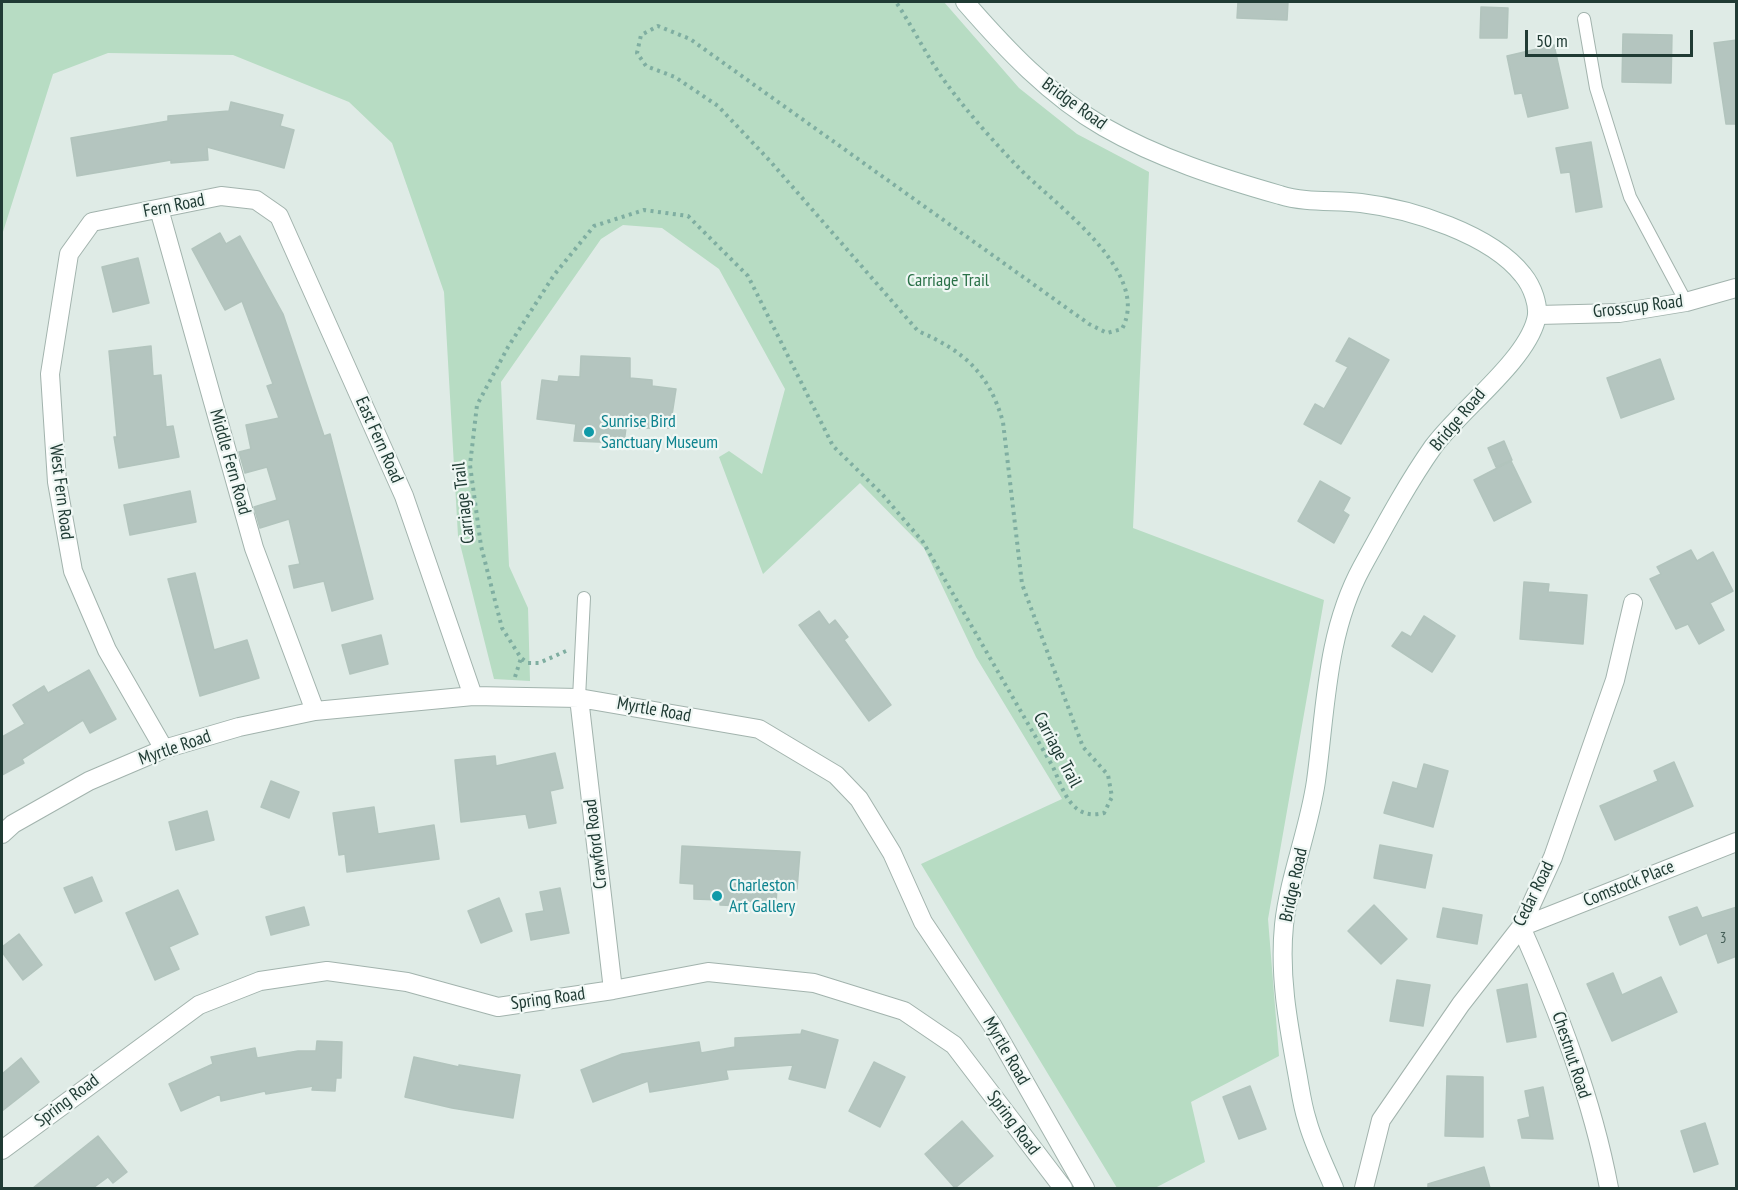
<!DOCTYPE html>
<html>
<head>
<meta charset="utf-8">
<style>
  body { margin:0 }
  #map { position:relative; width:1738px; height:1190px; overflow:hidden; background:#dfebe6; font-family:"PT Sans Narrow",sans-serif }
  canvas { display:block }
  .frame { position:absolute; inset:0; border:3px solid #203b34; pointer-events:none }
  .scale { position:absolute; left:1525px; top:30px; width:168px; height:27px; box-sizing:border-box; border:3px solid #203b34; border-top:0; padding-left:8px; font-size:18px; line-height:21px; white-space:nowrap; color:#203b34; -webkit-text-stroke:4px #eff7f4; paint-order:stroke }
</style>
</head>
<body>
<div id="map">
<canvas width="1738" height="1190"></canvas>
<div class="frame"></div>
<div class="scale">50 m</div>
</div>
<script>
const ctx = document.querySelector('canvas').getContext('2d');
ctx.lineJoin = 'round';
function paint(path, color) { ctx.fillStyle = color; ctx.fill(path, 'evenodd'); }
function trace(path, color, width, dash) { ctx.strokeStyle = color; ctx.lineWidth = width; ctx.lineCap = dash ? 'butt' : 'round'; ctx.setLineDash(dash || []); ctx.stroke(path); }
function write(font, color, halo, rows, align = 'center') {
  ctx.font = font + ' "PT Sans Narrow",sans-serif'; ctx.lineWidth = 4.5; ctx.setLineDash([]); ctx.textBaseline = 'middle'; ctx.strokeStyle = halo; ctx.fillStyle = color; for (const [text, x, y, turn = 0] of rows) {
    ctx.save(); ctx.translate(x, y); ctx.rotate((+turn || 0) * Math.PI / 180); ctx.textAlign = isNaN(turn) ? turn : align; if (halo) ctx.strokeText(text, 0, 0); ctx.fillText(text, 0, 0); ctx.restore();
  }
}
paint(new Path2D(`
  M2,2H944L1019,88L1077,134L1149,172L1133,528L1324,600L1268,919L1279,1056L1191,1102L1205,1162L1155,1188H1117L921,864L1062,799L976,657L924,548L860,483L763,574L719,457L729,451L762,474L785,389L719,269L662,228L623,225L601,239L501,382L509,566L528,608L530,681L494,679L458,536L444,292L392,143L349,102L233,55L108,53L53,74L2,235Z`), '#b7dcc3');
const building = new Path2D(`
  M1238,2H1288L1287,20L1237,18Z
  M1481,7L1508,8L1507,38H1480Z
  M1623,34L1672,35L1671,83L1622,82Z
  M1737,40V124H1726L1714,43Z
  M1554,45L1568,108L1528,117L1522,93L1515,94L1507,56Z
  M231,102L283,115L280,126L294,130L284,168L207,147L208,160L171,163V160L77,176L71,138L168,121V116L229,111Z
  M1591,142L1602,207L1576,212L1570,172L1561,173L1556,148Z
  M220,233L226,244L240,236L283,314L324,436L330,434L373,599L332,611L324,581L294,588L289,566L300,564L289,519L260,528L254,507L277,500L267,467L245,473L239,452L251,449L246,425L279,418L267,386L273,384L242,301L225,310L192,249Z
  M138,258L149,303L113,312L102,267Z
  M1349,338L1389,360L1341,444L1304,424L1315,404L1324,409L1348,367L1336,361Z
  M151,346L153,376L161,375L166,427L173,426L179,457L119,468L114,437H117L109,351Z
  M581,356L630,358V378L652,380V386L676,389L670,428H626L624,443L574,441L576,424L537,419L542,380L558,382L559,376L580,377Z
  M1660,359L1674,399L1621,418L1607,378Z
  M1504,441L1512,460L1496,467L1488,448Z
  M1511,461L1531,502L1494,521L1474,480Z
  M1320,481L1350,498L1343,511L1349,515L1334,543L1298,521Z
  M190,491L196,522L130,535L124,505Z
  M1691,550L1697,561L1713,552L1733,591L1710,603L1724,630L1699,644L1688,624L1676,629L1650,579L1661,574L1657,567Z
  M195,573L214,650L247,640L259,678L200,696L168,579Z
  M1524,582L1549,584L1548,592L1587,595L1583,644L1520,639Z
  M819,611L829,625L835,620L848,637L844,640L891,705L869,721L799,625Z
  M1424,616L1455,636L1432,672L1392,646L1402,632L1411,637Z
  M381,635L388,664L350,674L342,645Z
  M89,670L116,719L90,733L83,720L22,759L24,763L2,775V737L25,724L13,705L44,686L48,693Z
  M555,753L563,788L550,791L556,823L529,828L526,814L461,822L455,760L495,756L496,766Z
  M1674,762L1693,806L1615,840L1600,806L1658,781L1654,771Z
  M1424,764L1448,771L1433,827L1384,813L1393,782L1417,789Z
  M271,781L299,792L289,818L261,807Z
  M374,807L378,834L434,825L439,859L347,872L345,854L339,855L333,813Z
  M207,811L214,840L176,850L169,822Z
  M1380,845L1432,855L1425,888L1374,878Z
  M682,846L800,852L797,889L777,888L776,903L744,901V906L720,905V900L694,899V884L680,883Z
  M92,877L102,901L75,913L64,888Z
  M560,888L569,933L531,940L526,914L544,911L540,892Z
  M178,890L198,934L169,947L179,969L155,980L126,913Z
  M499,898L512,931L481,943L468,911Z
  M1374,905L1407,939L1381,964L1348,931Z
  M304,907L309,925L271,935L266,917Z
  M1697,907L1702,918L1737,907V956L1718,963L1707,933L1680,945L1669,917Z
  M1443,908L1482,915L1477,944L1437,937Z
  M19,934L42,965L23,980L2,952V947Z
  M1613,973L1622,995L1661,977L1677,1012L1612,1041L1587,984Z
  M1397,980L1430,985L1423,1026L1390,1021Z
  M1527,984L1536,1037L1507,1042L1497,990Z
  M802,1030L838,1040L825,1088L789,1079L793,1065L726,1070L728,1079L650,1092L648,1081L593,1102L581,1070L622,1054L699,1042L701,1053L735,1047V1038L801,1034Z
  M317,1041L342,1042L341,1078H336L335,1091L312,1090L313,1086L266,1094L265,1091L221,1101L220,1094L181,1111L169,1084L213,1064L211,1057L255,1048L257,1058L298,1051H316Z
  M414,1057L459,1067V1065L520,1075L513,1118L452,1108L405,1097Z
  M21,1058L39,1082L2,1111V1074Z
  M874,1062L905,1077L880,1127L849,1111Z
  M1447,1076L1483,1077V1137L1445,1136Z
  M1250,1086L1266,1129L1239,1139L1223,1097Z
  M1543,1087L1553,1139L1522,1138L1518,1120L1530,1117L1525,1091Z
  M962,1121L993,1156L955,1188L925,1154Z
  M1705,1123L1718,1164L1694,1172L1681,1131Z
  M98,1136L127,1172L113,1183L108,1177L93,1188H33Z
  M1484,1167L1490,1188H1428V1184Z`);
paint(building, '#b4c5bf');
trace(building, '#b2c4bd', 1.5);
const lane = new Path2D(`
  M1584,19L1596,88L1630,197L1686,302
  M579,698L584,598`);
const street = new Path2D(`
  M159,209L254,548L315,711
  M1538,315L1619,313L1686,302L1736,288
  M579,698L613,990
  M164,749L107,650L73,571L57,482L50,374L69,254L92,222L221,196L256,200L279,216L404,496L473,696
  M2,834L13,824L89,781L164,749L239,727L315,711L473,696L579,698L759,729L836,775L859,799L892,853L923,922L992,1025L1085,1188
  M2,1150L199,1005L260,981L327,971L407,982L498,1007L613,990L708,972L814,983L904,1011L954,1045L1063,1188
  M1364,1188L1381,1120L1461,1004L1521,927L1553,857L1615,680L1633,603
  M1609,1188C1592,1098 1558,1010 1521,927L1736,842`);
const secondary = new Path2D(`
  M965,2C1005,48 1050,96 1104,127C1158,158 1220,178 1280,195C1305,203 1335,200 1361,203C1411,209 1491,234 1523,275C1532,286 1540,306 1536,320C1525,362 1460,410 1433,447C1407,484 1384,527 1362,567C1326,633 1326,708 1316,781C1309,830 1289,877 1284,925C1279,975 1288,1023 1297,1072C1300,1088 1302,1105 1307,1120C1313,1143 1325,1166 1334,1188`);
trace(lane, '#a2b3ad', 14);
trace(street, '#a2b3ad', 20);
trace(secondary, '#9eb6ae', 20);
trace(new Path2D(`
  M566,651L539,663H528L521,658L502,628L481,546L470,465L477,405L508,347L554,275L594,226L644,210L688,216L748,276L833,446L882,494L923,542L1053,767C1064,792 1072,821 1104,813L1112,797L1108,775L1083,747L1022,584L1003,422C989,373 964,351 918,331L770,161L718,106L675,77L646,66L637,53L641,35L658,26L690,39L1089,324L1107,333L1122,329C1153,271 1052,203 1018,167C994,142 970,115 949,87C929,61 914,29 896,2
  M515,677L521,658`), '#7faea1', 4, [3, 4.5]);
trace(lane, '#fff', 12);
trace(street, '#fff', 18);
trace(secondary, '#fff', 18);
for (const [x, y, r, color] of [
  [589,432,6,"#0f9aa8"],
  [717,896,6,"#0f9aa8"]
]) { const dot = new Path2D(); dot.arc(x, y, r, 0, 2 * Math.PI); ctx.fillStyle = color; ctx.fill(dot); trace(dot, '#eff7f4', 2); }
write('15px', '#455e57', null, [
  ["3",1723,939]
]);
write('18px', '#203b34', '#eff7f4', [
  ["Bridge Road",1074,104,36],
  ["Fern Road",174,206,-11],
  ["Grosscup Road",1638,307,-7],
  ["Bridge Road",1458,420,-50],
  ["East Fern Road",379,440,66],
  ["Middle Fern Road",230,462,74],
  ["West Fern Road",61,492,83],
  ["Carriage Trail",464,503,-97],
  ["Myrtle Road",654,710,10],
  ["Myrtle Road",175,748,-19],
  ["Carriage Trail",1057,750,62],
  ["Crawford Road",596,844,-97],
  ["Comstock Place",1629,884,-22],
  ["Bridge Road",1294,885,-78],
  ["Cedar Road",1534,894,-64],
  ["Spring Road",548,999,-8],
  ["Myrtle Road",1006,1051,60],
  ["Chestnut Road",1571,1055,72],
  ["Spring Road",67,1101,-37],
  ["Spring Road",1013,1123,53]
]);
write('18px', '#2a7148', '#eff7f4', [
  ["Carriage Trail",948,281]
]);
write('18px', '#0d838f', '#eff7f4', [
  ["Sunrise Bird",601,422],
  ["Sanctuary Museum",601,443],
  ["Charleston",729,886],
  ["Art Gallery",729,907]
], 'left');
</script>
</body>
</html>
